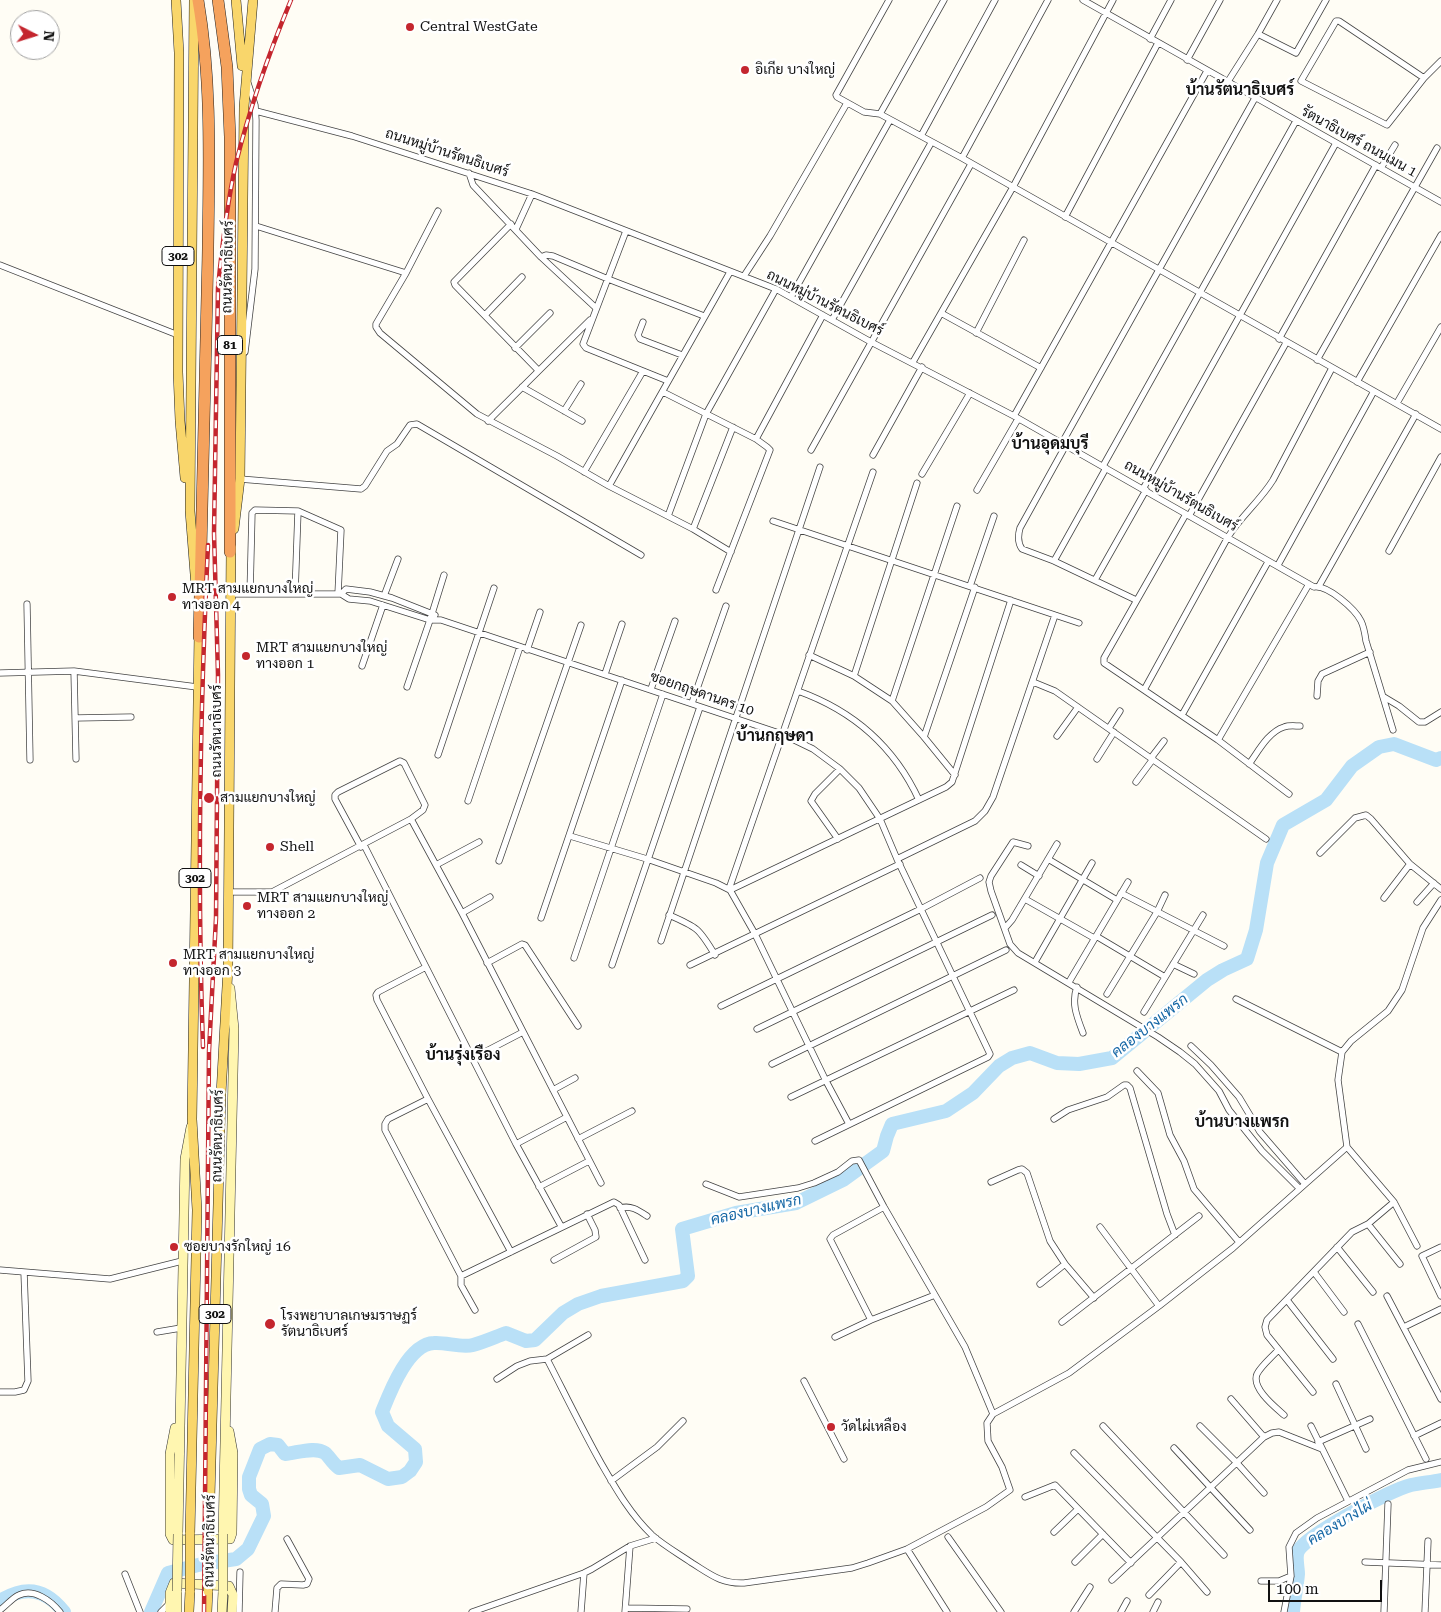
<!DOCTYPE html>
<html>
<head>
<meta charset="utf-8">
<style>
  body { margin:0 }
  #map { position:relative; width:1441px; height:1612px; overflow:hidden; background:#fffdf5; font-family:"Roboto Serif",serif }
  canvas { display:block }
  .north { position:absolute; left:10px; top:10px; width:50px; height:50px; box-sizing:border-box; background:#fff; border:1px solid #a0a0a0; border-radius:50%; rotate:95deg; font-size:14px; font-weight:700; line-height:20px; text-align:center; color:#111 }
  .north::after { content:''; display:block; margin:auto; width:18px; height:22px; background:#c4262e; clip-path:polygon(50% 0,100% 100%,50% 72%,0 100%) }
  .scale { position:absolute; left:1268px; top:1580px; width:114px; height:22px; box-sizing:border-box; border:2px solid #111; border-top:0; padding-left:6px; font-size:15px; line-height:18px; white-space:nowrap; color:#111; -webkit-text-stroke:4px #fff; paint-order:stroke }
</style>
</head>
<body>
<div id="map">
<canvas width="1441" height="1612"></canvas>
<div class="north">N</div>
<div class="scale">100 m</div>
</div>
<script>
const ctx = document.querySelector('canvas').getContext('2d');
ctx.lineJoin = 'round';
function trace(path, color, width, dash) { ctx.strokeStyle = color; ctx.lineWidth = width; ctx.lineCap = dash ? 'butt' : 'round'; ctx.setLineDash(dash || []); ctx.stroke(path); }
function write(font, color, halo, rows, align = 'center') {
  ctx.font = font + ' "Roboto Serif",Sarabun,serif'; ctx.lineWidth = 5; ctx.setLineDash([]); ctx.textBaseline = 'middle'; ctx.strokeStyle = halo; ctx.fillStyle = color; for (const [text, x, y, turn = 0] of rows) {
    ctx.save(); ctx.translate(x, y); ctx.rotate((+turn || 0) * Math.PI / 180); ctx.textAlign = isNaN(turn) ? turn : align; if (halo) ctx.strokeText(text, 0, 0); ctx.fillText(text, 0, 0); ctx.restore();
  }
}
trace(new Path2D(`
  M0,1601C25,1585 46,1589 64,1612
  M151,1612L168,1573L202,1564L236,1559L248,1549L264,1516L262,1504L251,1495L249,1489V1477L260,1449L270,1444L278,1445L285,1454C297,1453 315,1446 325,1453C329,1456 332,1463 339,1468L360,1465L388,1479L402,1477L410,1471L416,1462L415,1449L388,1426L382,1412C390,1392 408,1344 434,1343C446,1342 461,1348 473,1345C484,1342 495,1337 506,1333L526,1341L535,1340L563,1313L578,1304L601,1296L683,1281L688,1276L682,1229L736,1213L796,1203L843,1180L883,1151L887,1136L892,1124L946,1111L973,1093L999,1066L1012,1058L1030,1053L1057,1063L1079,1064L1112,1058L1207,980L1223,970L1247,959L1256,930L1267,863L1283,825L1326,800L1352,766L1379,747L1394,744L1436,760L1441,758
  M1293,1612C1294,1599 1297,1586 1298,1574C1298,1567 1295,1557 1298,1551C1307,1534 1391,1490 1411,1485C1420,1483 1431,1482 1441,1480`), '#b9e0f7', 14);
const minor = new Path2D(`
  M889,0L836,95L837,97L864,112L880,114L962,158L1441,429
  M1083,0L1441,202
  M1258,34L1296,53L1326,0
  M1150,39L1171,0
  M1187,60L1220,0
  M1424,78L1387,125L1301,81L1336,21H1339L1424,78L1441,61
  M1227,83L1258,34L1277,0
  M256,111L352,136L532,194L776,289L871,342L1014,416L1314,587C1328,585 1355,609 1361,621C1364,627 1365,634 1366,641L1393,730
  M880,114L944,0
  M921,136L995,0
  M962,158L1048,0
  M1381,168L1395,145
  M469,173L473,185L541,257L596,308
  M1065,217L1158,43
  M511,224L454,282L455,285L538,370
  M256,226L406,273L438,211
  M516,229L532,194
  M626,231L583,344L586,348L668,381
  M541,257L546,255L553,256L608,279L704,316
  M0,265L178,335
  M406,273L376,324V327L380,333L477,414L557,456L609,486L693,529L731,552
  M744,276L770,236L847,103
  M791,297L890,120
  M941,313L1041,368
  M485,315L522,277
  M832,320L931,143
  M643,322L638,335L640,339L682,355
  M976,333L1024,240
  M1279,339L1376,165
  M515,348L550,313
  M245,352L255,269L256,120L255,105L248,83
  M1317,360L1437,148
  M913,362L1013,187L1113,0
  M1357,382L1441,235
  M522,387L582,421
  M663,392L756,439L767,447L770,450L716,590
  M1397,403L1441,327
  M564,411L581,384
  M1014,416L1207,71
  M488,421L590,320
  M756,439L823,315
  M1062,443L1255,98
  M1066,445L1020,528C1018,535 1017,542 1022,549L1054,561L1136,600
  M811,450L971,164
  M873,455L922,367
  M1103,466L1296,121
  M584,472L643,371
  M922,474L970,393
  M240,479L361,489L365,486L387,451L397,444L410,425L417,424L641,555
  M609,486L730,272
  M1143,489L1336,143
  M977,490L1018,419
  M1186,514L1104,658V663L1218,740L1289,794
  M668,516L706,414L776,289
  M1189,516L1286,343
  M773,521L1079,623
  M693,529L733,427
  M1389,551L1441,457
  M1054,561L1106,468
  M1278,565L1374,391
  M1095,580L1146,490
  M970,586L994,516
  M1319,586L1416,414
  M230,594H341L349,599L370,601L430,620H441L782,734L813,749L840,769L859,788L880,819L897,859L990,1054L988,1057L815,1141
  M250,594L252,513L255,510L298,511L341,530L338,594
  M295,594L298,511
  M341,594L346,589L370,592L392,598L435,615
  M384,596L398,559
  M27,604L30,760
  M527,650L540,612
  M809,655L854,676L892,701L924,737L955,775
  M362,666L383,605
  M74,671L76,759
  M0,673L74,671L197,687
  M605,674L622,624
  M854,676L917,483
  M1033,682L1055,691L1266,839
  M407,687L430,620L444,575
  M651,689L675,621
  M1144,690L1228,537C1241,516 1260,501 1273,480L1332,368
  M798,691C854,711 894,746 919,800
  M1317,696L1318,681L1322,674L1370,652
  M1384,697L1399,706L1419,722H1425L1441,712
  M892,701L957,506
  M692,703L726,606
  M1182,715L1268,562
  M75,718L131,717
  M1109,728L1120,711
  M1057,736L1078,707
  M924,737L975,587
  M1218,740L1309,584
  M438,755L494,588
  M1151,758L1164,741
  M1097,759L1114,732
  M1249,764C1258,752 1268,732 1284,727C1289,725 1295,726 1300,726
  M1136,782L1153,759
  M468,801L520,647
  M411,819L462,913L601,1183
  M570,836L647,859L716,883L730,890L755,934L826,1081L849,1124
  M838,839L811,801L815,794L840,769
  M364,845L516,1144L561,1226
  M1028,846L1013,842L991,876L989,882L991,891L1010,944L1018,953L1158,1037L1180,1052L1195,1064L1219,1091L1229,1110L1262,1151L1299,1188
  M1320,853L1355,818L1366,815L1371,819L1410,864L1441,889
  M897,859L975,821L985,811L993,797L1055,615
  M1048,859L1117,900
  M499,861L581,625
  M436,865L479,842
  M1021,865L1039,876
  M729,889L873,472
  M730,890L946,787L952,782L1011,600
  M229,892H272L411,819L423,810L425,805L404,763L400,761L338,792L335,795V799L361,847
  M1121,893L1224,946
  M1384,898L1410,864
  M1025,899L1094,938
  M1417,902L1434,883
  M462,913L490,897
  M669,915C697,927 699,928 715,955
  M541,918L622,680
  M1005,928L1012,920L1057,844
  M1096,936L1165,977
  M661,941L820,467
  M574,958L663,694
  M1035,962L1092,863
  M487,963L522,944L525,945L578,1026
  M1173,964L1194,974
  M612,965L700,707
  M690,965L900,864
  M426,967L378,992L376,995L377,1000L428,1099L511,1252
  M1069,982L1128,882
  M1077,987C1071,1003 1077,1017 1083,1033
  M1107,994L1157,912L1165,895
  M1236,999L1342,1052
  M721,1006L921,909L980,878
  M1144,1012L1203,915
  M757,1029L992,915
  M1191,1046L1211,1065L1239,1097L1260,1132L1305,1184
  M473,1058L523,1032
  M772,1064L1006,950
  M1137,1071L1158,1093L1170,1135L1184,1161L1194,1189L1239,1242
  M553,1090L575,1078
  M791,1097L1014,990
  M428,1099L388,1119L385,1124V1130L461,1276V1285L475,1310
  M1054,1119L1068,1110L1107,1097L1124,1085H1127L1130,1088L1167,1214L1175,1235
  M578,1139L632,1111
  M516,1144L567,1117
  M991,1182L1018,1170L1022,1169L1027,1173L1050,1241L1065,1264L1094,1298
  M706,1184L739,1197L798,1188L814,1183L838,1172L852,1161L859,1160L884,1207L965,1347L993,1414
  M539,1187L589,1161
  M620,1208C631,1205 638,1210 647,1216
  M1368,1224L1400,1264
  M1100,1227L1159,1306
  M1417,1246L1394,1202L1347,1147L1338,1080L1342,1052L1351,1041L1388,1011L1402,990L1423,928L1441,900
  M1337,1247L1373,1292
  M1441,1247L1422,1256L1441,1296
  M554,1260L596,1237L595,1230L587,1214
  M0,1270L110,1279L182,1261
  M1314,1272L1344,1312
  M461,1276L614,1202L619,1205L645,1260
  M1040,1284L1065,1264
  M1387,1296L1441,1399
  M1287,1300L1333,1359
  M871,1320L830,1239L833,1235L884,1207
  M1062,1322L1199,1216
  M1358,1324L1426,1459
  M1404,1327L1441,1309
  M157,1332L181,1328
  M835,1337L871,1320L935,1295
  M1278,1350C1272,1357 1261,1366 1257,1374C1251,1388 1275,1407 1284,1415
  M547,1359C565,1394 582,1429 601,1463C616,1489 630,1514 652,1535C663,1545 679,1554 692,1563C710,1574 721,1584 744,1583L852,1568L868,1563L907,1549L986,1507L1010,1490L1002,1467L988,1441L987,1423L993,1414L1069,1373L1159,1306L1233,1248L1347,1147
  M497,1379L517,1366L530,1361L547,1359L588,1335
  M804,1381L844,1459
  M1336,1384L1366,1449
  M0,1392H15L24,1390L28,1381L24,1272
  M1313,1392L1267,1335L1265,1327L1267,1320L1352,1232L1368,1224L1394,1202
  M1231,1399L1264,1437
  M1103,1426L1224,1555
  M1200,1426L1237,1463L1264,1493
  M1311,1426L1348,1501
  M1414,1436L1441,1423
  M1318,1442L1370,1419
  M1174,1448L1250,1530
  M1074,1453L1181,1562L1207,1592
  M611,1481L657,1447L683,1421
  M1025,1497L1055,1485L1131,1563
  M1054,1532L1078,1509
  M948,1537L1001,1612
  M907,1549L947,1612
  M1075,1562L1103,1534
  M1365,1562L1441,1565
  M125,1574L140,1612
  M1112,1580L1264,1437L1272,1433L1279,1432L1322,1449
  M1261,1581H1279L1291,1576
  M1149,1595L1181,1562
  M626,1608L687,1609
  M0,1610C6,1606 12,1598 19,1595C34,1588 51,1601 60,1612
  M161,1612L170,1603
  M239,1612L240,1572
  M275,1612L277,1588L281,1584L303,1585L307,1584L309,1579L287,1539
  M472,1612L584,1573L592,1569L630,1546L656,1538
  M581,1612L584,1573
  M625,1612L630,1546
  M1074,1612L1090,1587
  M1121,1612L1127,1601
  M1153,1612L1158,1602
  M1284,1612L1291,1576L1289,1547L1296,1533L1317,1518L1408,1470L1441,1462
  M1384,1612L1388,1504
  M1425,1612L1428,1541`);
const secondary = new Path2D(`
  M175,1428L170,1454V1534L173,1540L230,1539L232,1533L233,1453L229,1431
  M178,1534L185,1159L191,1127
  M223,1534L234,1029L230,988
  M170,1612V1593L174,1583L229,1586L233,1595L232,1612
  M177,1612V1591
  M222,1612L223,1591`);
const primary = new Path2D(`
  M176,0L179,53L178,372L180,421L185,478
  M194,0L190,511L196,587
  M236,0L242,66
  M234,529L240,479L244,107L253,0
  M190,1534L197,1210L192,1119L199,632
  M209,1534L221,1094L228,968L231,547
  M189,1612L190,1591
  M207,1612L208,1591`);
const motorway = new Path2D(`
  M198,0C212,82 209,165 208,248C206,378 202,508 199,637
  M218,0L227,67L230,137V552`);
trace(minor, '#444', 7);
trace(secondary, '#333', 10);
trace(primary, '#222', 10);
trace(motorway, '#222', 12);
trace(minor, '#fff', 5.5);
trace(secondary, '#fff6b0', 9);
trace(primary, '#f9d66b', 9);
trace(motorway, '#f5a25d', 11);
const rail = new Path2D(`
  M203,1047C197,880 200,712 208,545
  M204,1612L209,1051L216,918L218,675L214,533L218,288C222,246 227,204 236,163C250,107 269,53 291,0`);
trace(rail, '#c4262e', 4.5);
trace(rail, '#fff', 2.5, [8]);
const secondaryBridge = new Path2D(`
  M177,1591L178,1534
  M223,1591V1534`);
const primaryBridge = new Path2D(`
  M190,1591V1534
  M208,1591L209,1534`);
trace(secondaryBridge, '#333', 10, []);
trace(primaryBridge, '#222', 10, []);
trace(secondaryBridge, '#fff6b0', 9);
trace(primaryBridge, '#f9d66b', 9);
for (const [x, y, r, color] of [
  [410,27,5,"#c4262e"],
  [745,70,5,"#c4262e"],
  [172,597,5,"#c4262e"],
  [246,656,5,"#c4262e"],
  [209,798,6,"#c4262e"],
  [270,847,5,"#c4262e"],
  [247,906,5,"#c4262e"],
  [173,963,5,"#c4262e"],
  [174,1247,5,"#c4262e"],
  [270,1324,6,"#c4262e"],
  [831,1427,5,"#c4262e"]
]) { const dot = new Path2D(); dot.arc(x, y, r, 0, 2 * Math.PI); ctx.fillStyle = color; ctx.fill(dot); trace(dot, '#fff', 2); }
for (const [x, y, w] of [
  [178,256,32],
  [230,345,25],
  [195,878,32],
  [215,1314,32]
]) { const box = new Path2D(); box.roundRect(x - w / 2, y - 9.5, w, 19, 4); ctx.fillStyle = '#fff'; ctx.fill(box); trace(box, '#111', 1); }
write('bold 12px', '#111', null, [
  ["302",178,256],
  ["81",230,345],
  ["302",195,878],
  ["302",215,1314]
]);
write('14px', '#111', '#fff', [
  ["Central WestGate",420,27],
  ["อิเกีย บางใหญ่",755,70],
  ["MRT สามแยกบางใหญ่",182,589],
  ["ทางออก 4",182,605],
  ["MRT สามแยกบางใหญ่",256,648],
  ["ทางออก 1",256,664],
  ["สามแยกบางใหญ่",220,798],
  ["Shell",280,847],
  ["MRT สามแยกบางใหญ่",257,898],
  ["ทางออก 2",257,914],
  ["MRT สามแยกบางใหญ่",183,955],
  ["ทางออก 3",183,971],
  ["ซอยบางรักใหญ่ 16",184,1247],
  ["โรงพยาบาลเกษมราษฏร์",281,1316],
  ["รัตนาธิเบศร์",281,1332],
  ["วัดไผ่เหลือง",841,1427]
], 'left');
write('14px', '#111', '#fff', [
  ["รัตนาธิเบศร์ ถนนเมน 1",1359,142,29],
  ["ถนนหมู่บ้านรัตนธิเบศร์",447,153,18],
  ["ถนนรัตนาธิเบศร์",228,267,-89],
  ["ถนนหมู่บ้านรัตนธิเบศร์",825,303,27],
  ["ถนนหมู่บ้านรัตนธิเบศร์",1181,496,30],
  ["ซอยกฤษดานคร 10",702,694,19],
  ["ถนนรัตนาธิเบศร์",217,731,-90],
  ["ถนนรัตนาธิเบศร์",218,1136,-89],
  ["ถนนรัตนาธิเบศร์",210,1541,-89]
]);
write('italic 15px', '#1768a6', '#fff', [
  ["คลองบางแพรก",1150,1026,-38],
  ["คลองบางแพรก",756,1210,-13],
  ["คลองบางไผ่",1340,1523,-31]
]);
write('bold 16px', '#111', '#fff', [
  ["บ้านรัตนาธิเบศร์",1240,90],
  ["บ้านอุดมบุรี",1050,444],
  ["บ้านกฤษดา",775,736],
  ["บ้านรุ่งเรือง",463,1055],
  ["บ้านบางแพรก",1242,1122]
]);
</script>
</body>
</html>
